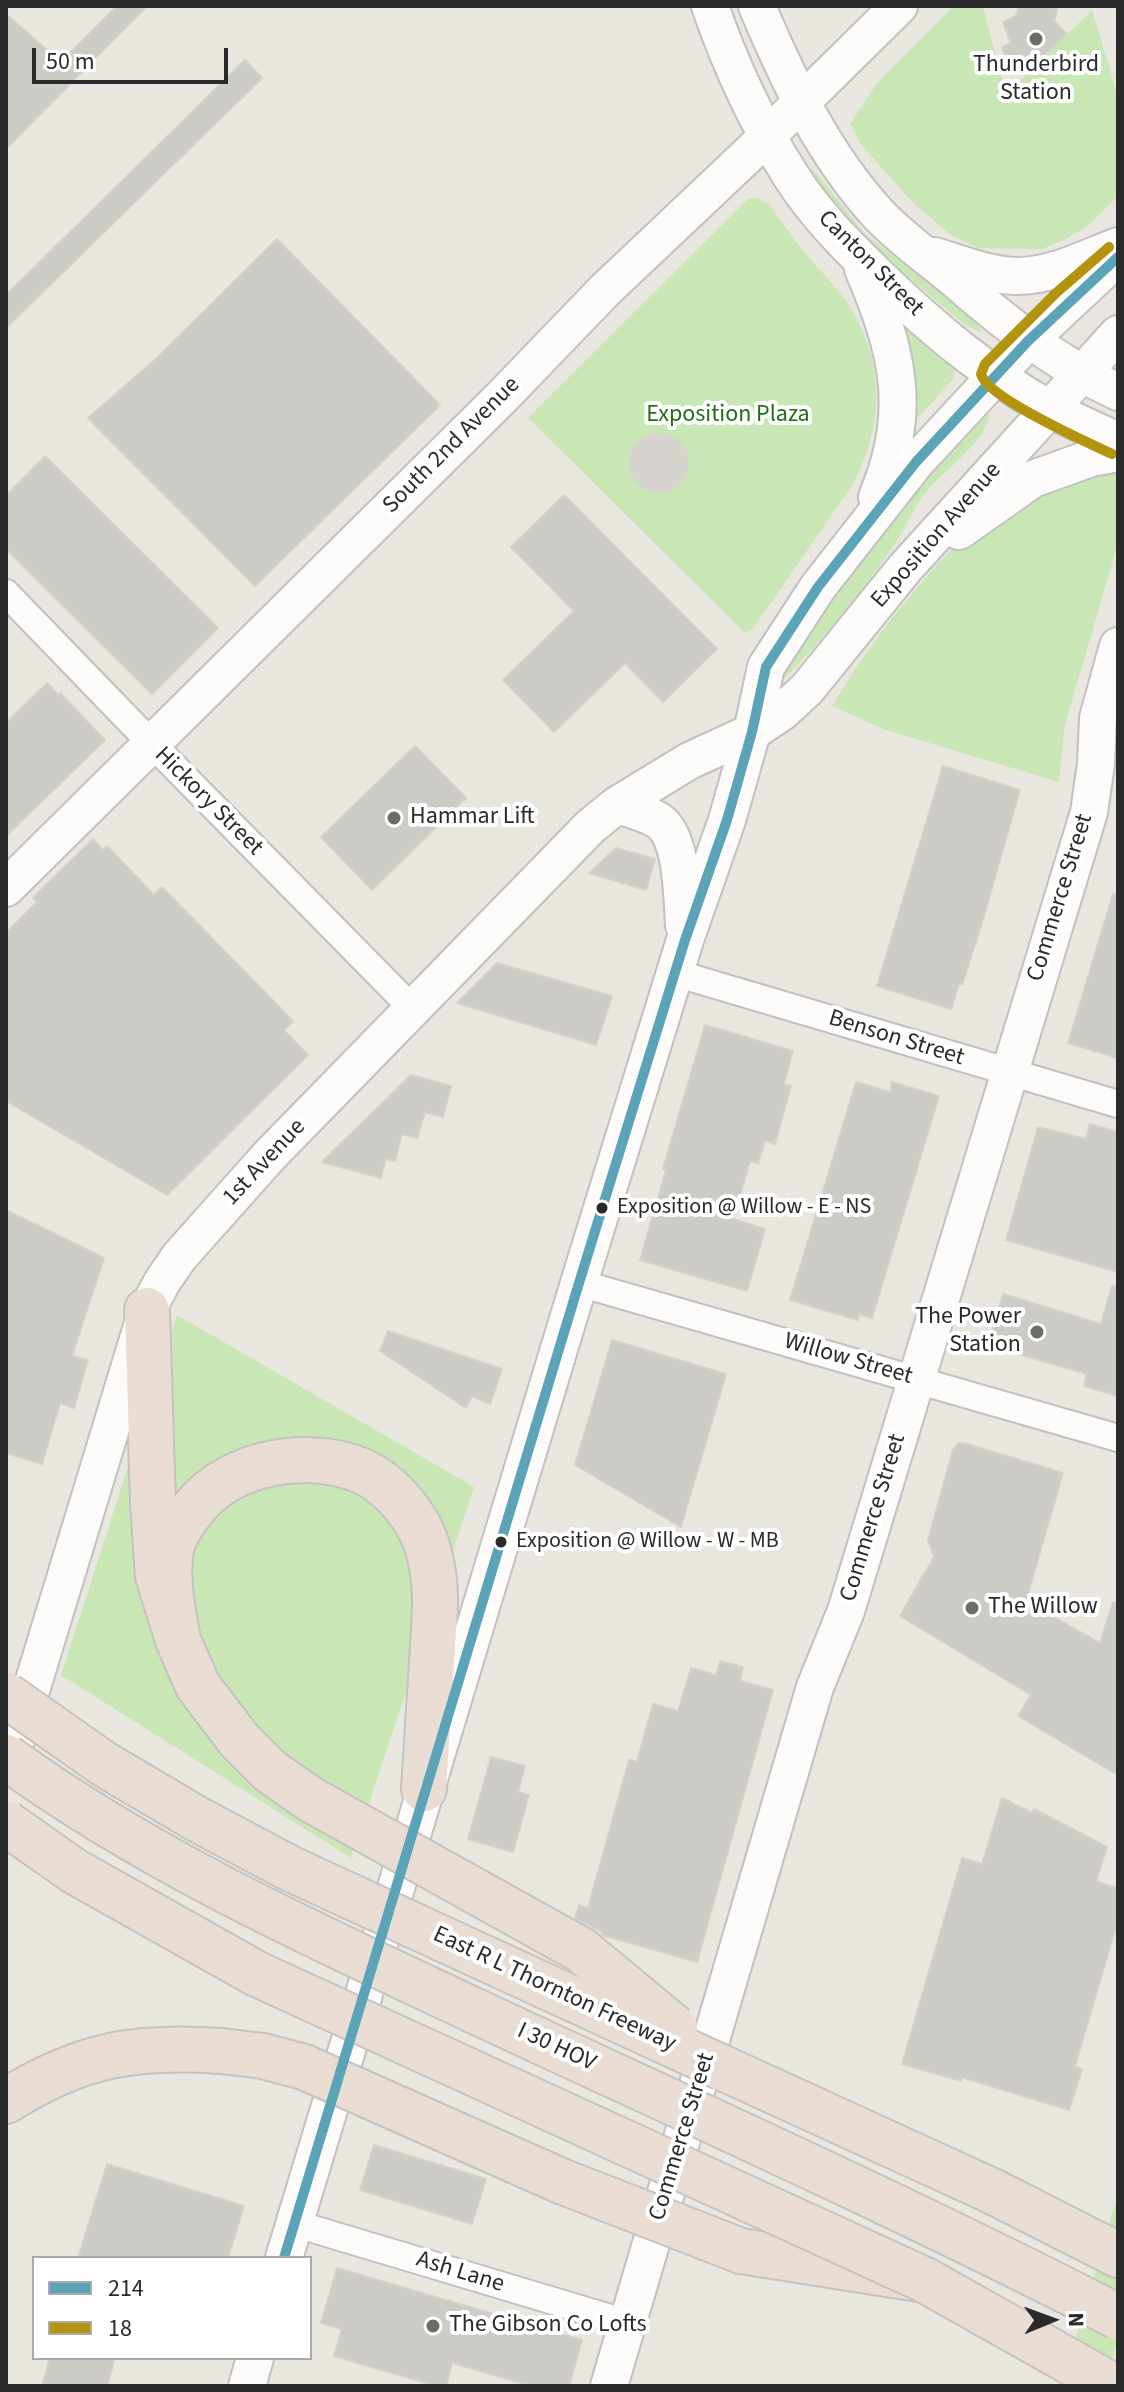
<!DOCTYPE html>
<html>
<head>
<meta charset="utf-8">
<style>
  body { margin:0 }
  #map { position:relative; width:1124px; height:2392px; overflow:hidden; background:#e9e5df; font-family:"Source Sans 3",sans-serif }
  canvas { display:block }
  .frame { position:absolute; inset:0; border:8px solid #2a2a2a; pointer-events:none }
  .legend { position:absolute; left:32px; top:2256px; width:280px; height:104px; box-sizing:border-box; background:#fff; border:2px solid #aaa; margin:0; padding:10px 14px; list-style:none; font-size:24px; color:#2a2a2a }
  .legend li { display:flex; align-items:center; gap:16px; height:40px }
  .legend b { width:40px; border:2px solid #aaa }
  .north { position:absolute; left:1012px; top:2280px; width:80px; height:80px; -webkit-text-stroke:6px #fff; paint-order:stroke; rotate:89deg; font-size:22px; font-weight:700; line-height:32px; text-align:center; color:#2a2a2a }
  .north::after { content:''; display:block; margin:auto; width:28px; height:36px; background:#2a2a2a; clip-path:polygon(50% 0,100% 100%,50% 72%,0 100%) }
  .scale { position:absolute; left:32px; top:48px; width:196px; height:36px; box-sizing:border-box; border:4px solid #2a2a2a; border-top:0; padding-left:10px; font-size:24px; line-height:28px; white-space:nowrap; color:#2a2a2a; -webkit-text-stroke:6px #fff; paint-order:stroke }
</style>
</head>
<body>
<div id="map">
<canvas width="1124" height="2392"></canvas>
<div class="frame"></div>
<ul class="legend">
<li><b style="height:10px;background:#5ba4b8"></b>214</li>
<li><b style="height:10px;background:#b4930f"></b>18</li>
</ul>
<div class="north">N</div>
<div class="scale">50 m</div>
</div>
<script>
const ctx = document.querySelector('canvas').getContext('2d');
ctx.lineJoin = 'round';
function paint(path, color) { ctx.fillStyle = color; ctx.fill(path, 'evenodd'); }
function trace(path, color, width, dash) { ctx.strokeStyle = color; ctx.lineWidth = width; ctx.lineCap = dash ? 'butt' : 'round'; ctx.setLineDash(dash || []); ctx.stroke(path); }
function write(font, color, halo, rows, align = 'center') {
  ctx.font = font + ' "Source Sans 3",sans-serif'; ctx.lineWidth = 8; ctx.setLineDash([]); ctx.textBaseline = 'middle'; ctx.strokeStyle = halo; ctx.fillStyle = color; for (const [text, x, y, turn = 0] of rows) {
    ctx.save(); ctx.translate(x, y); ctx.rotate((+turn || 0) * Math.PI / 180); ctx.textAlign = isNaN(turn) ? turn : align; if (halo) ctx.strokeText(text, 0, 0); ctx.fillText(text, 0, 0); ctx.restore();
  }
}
paint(new Path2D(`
  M954,6H983L1006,95L1092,10L1118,97V196L1089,225L1064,240L1042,249L979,248L952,236L912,202L860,143L850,124L878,82Z
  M805,163L817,174L865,234L929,282L979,326L982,333L965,325L905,274L878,255L844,224L803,164Z
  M749,198L759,199L769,204C781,221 793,238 806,254C822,273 841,291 853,312C885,367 883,428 853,484L752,630L745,633L528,418Z
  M898,321L948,364L955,372L953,379L908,429Z
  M986,414L990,415C982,445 948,467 928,490C912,509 903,533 889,553C857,598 821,641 783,680L780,679L820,612L886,520L976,418Z
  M1109,471L1118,474V543L1065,725L1059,782L883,729L832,706L857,666L892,618L932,570L957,544L1034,492Z
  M177,1315L474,1487L351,1858L61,1675Z
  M1118,2194V2339L1104,2386H1062Z`), '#c8e7b5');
paint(new Path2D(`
  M629 463a30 30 0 1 1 60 0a30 30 0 1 1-60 0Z`), '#d7d3ce');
const building = new Path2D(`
  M117,6H147L6,149V14L61,62Z
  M1019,6H1058L1054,21L1067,34L1045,55L1010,69L1002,47L1011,43L1003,22L1016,16Z
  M245,60L262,78L6,328V295Z
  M277,239L440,405L255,586L88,418L158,357Z
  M45,456L218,628L152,694L6,549V496Z
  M564,495L717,649L663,702L625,663L554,732L503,680L574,611L511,547Z
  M47,683L58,695L60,693L105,740L6,836V723Z
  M415,746L466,798L372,890L321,837Z
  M943,766L1020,790L982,923L962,985L959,984L951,1009L877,986Z
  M93,839L103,850L107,846L154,895L162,887L293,1021L284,1030L308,1055L167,1195L6,1101V933L37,902L33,898Z
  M616,848L655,859L646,890L589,873Z
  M1113,894L1118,895V1058L1068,1043Z
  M497,963L612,996L596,1045L457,1003Z
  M705,1025L793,1051L784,1084L791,1086L775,1144L765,1141L758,1163L750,1161L733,1219L765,1229L747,1291L640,1260L666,1170L663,1169Z
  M411,1075L451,1086L443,1117L425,1112L417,1138L402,1134L395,1161L386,1159L381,1178L322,1162Z
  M856,1082L890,1092L892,1082L939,1096L872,1318L859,1314L858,1320L790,1300Z
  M1090,1124L1118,1132V1272L1006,1240L1038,1127L1086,1139Z
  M6,1210L104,1258L72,1356L88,1360L74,1408L60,1403L42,1464L6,1453Z
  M1112,1286L1118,1287V1396L1084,1386L1087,1374L988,1345L1003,1294L1101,1324Z
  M388,1331L502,1369L490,1404L472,1396L466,1408L380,1351Z
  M612,1340L726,1374L681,1527L575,1465Z
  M959,1443L967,1444L1063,1473L1026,1601L1100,1643L1113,1602H1118V1775L1018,1716L1031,1695L900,1616L934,1557L928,1540L953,1450Z
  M720,1661L743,1667L740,1681L773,1690L697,1962L602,1935V1932L575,1918L579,1905L588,1908L629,1760L637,1762L653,1704L678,1711L691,1668L716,1675Z
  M491,1757L525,1766L518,1792L529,1795L513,1852L468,1839Z
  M1002,1798L1032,1813L1034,1809L1107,1847L1096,1881L1118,1889V1920L1075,2066L1082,2069L1069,2110L961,2077V2081L902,2064L962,1858L982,1864Z
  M374,2145L486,2179L472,2224L360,2190Z
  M107,2164L244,2206L228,2258H78Z
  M337,2268L582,2340L569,2386H532L452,2363L446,2386H437L334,2356L342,2329L321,2323Z
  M50,2358H115L107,2386H42Z`);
paint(building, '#cdcbc6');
trace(building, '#d4d1cb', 2);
const street = new Path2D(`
  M6,593L151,743L412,1008
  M675,973L1118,1104
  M579,1283L1118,1438
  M293,2223L627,2323`);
const secondary = new Path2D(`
  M710,6C730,64 758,124 791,176C815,214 847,246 879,277C931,327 988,376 1052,410C1074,421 1096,431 1118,441
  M757,6C788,80 824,155 879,215C903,240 932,260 958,282C1008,326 1058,364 1118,392
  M935,256C961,264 988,275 1015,276C1050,277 1086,258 1118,246
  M863,269C898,351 913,412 877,497
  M959,531L1033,479L1091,458L1118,453
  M617,805C631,809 646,813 659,821C683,838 682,898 684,925
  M6,888L502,397L605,290L750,153L899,6
  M11,1756L147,1310L162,1282L179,1257L269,1156L591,826L617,805L689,761L752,732L782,712L807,689L905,568L1118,334
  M284,2258L579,1283L685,940L727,820L752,732L766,667L818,587L916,462L1028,341L1118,257
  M247,2386L255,2358
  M609,2386L815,1687L846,1611L1089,812L1096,764L1098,718L1118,646`);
const highway = new Path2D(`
  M147,1310L153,1504L158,1576L178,1640L198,1686L240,1741
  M178,1640C173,1610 166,1580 171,1550C174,1534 185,1520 194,1508C231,1461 309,1448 362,1471C393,1485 421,1520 429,1553C439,1589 434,1625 432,1662C429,1704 427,1746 424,1789
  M723,2068L992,2191L1118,2255
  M6,2101C81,2054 135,2045 222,2051
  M741,2251L925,2280L1113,2386`);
trace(street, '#c2c1c1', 30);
trace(secondary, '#c2c1c1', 40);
trace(highway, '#c4c3c1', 48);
trace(street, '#fcfbfa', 26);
trace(secondary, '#fcfbfa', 36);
trace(highway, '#e9ddd3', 44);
const highwayBridge = new Path2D(`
  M6,1695L104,1764L197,1819L289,1868L723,2068
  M240,1741L270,1771L310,1799L581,1950L675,2028
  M6,1757C149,1861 314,1935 473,2010C689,2111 906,2208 1118,2317
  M6,1823L74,1871L257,1974L925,2280
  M222,2051L263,2056L304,2067L561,2181L741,2251`);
trace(highwayBridge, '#c4c3c1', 48, []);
trace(highwayBridge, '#e9ddd3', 44);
trace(new Path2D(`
  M284,2258L579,1283L685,940L727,820L752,732L766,667L818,587L916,462L1028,341L1118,257`), '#5ba4b8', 10);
trace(new Path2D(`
  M1109,247L1056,293L985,364L981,374C987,398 1087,442 1112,454`), '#b4930f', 10);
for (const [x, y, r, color] of [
  [1036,39,8,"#6d6b69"],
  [394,818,8,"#6d6b69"],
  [602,1208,7,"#2a2a2a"],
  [1037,1332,8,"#6d6b69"],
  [501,1542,7,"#2a2a2a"],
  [972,1608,8,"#6d6b69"],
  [433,2326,8,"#6d6b69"]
]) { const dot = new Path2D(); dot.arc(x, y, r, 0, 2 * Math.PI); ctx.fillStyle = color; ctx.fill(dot); trace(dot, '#fff', 3); }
write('22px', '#2a2a2a', '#fff', [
  ["Exposition @ Willow - E - NS",617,1208],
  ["Exposition @ Willow - W - MB",516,1542]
], 'left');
write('24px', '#2a2a2a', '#fff', [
  ["Thunderbird",1036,66,"center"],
  ["Station",1036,94,"center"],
  ["Hammar Lift",410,818],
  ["The Power",1021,1318,"right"],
  ["Station",1021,1346,"right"],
  ["The Willow",988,1608],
  ["The Gibson Co Lofts",449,2326]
], 'left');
write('24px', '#2a2a2a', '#fff', [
  ["Canton Street",870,264,45],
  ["South 2nd Avenue",452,446,-45],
  ["Exposition Avenue",937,536,-49],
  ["Hickory Street",208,802,45],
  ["Commerce Street",1061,898,-73],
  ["Benson Street",896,1039,17],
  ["1st Avenue",265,1163,-47],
  ["Willow Street",848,1360,16],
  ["Commerce Street",874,1518,-73],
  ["East R L Thornton Freeway",554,1990,25],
  ["I 30 HOV",556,2048,25],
  ["Commerce Street",683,2137,-73],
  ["Ash Lane",460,2273,17]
]);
write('24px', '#236d14', '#fff', [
  ["Exposition Plaza",728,416]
]);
</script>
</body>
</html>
